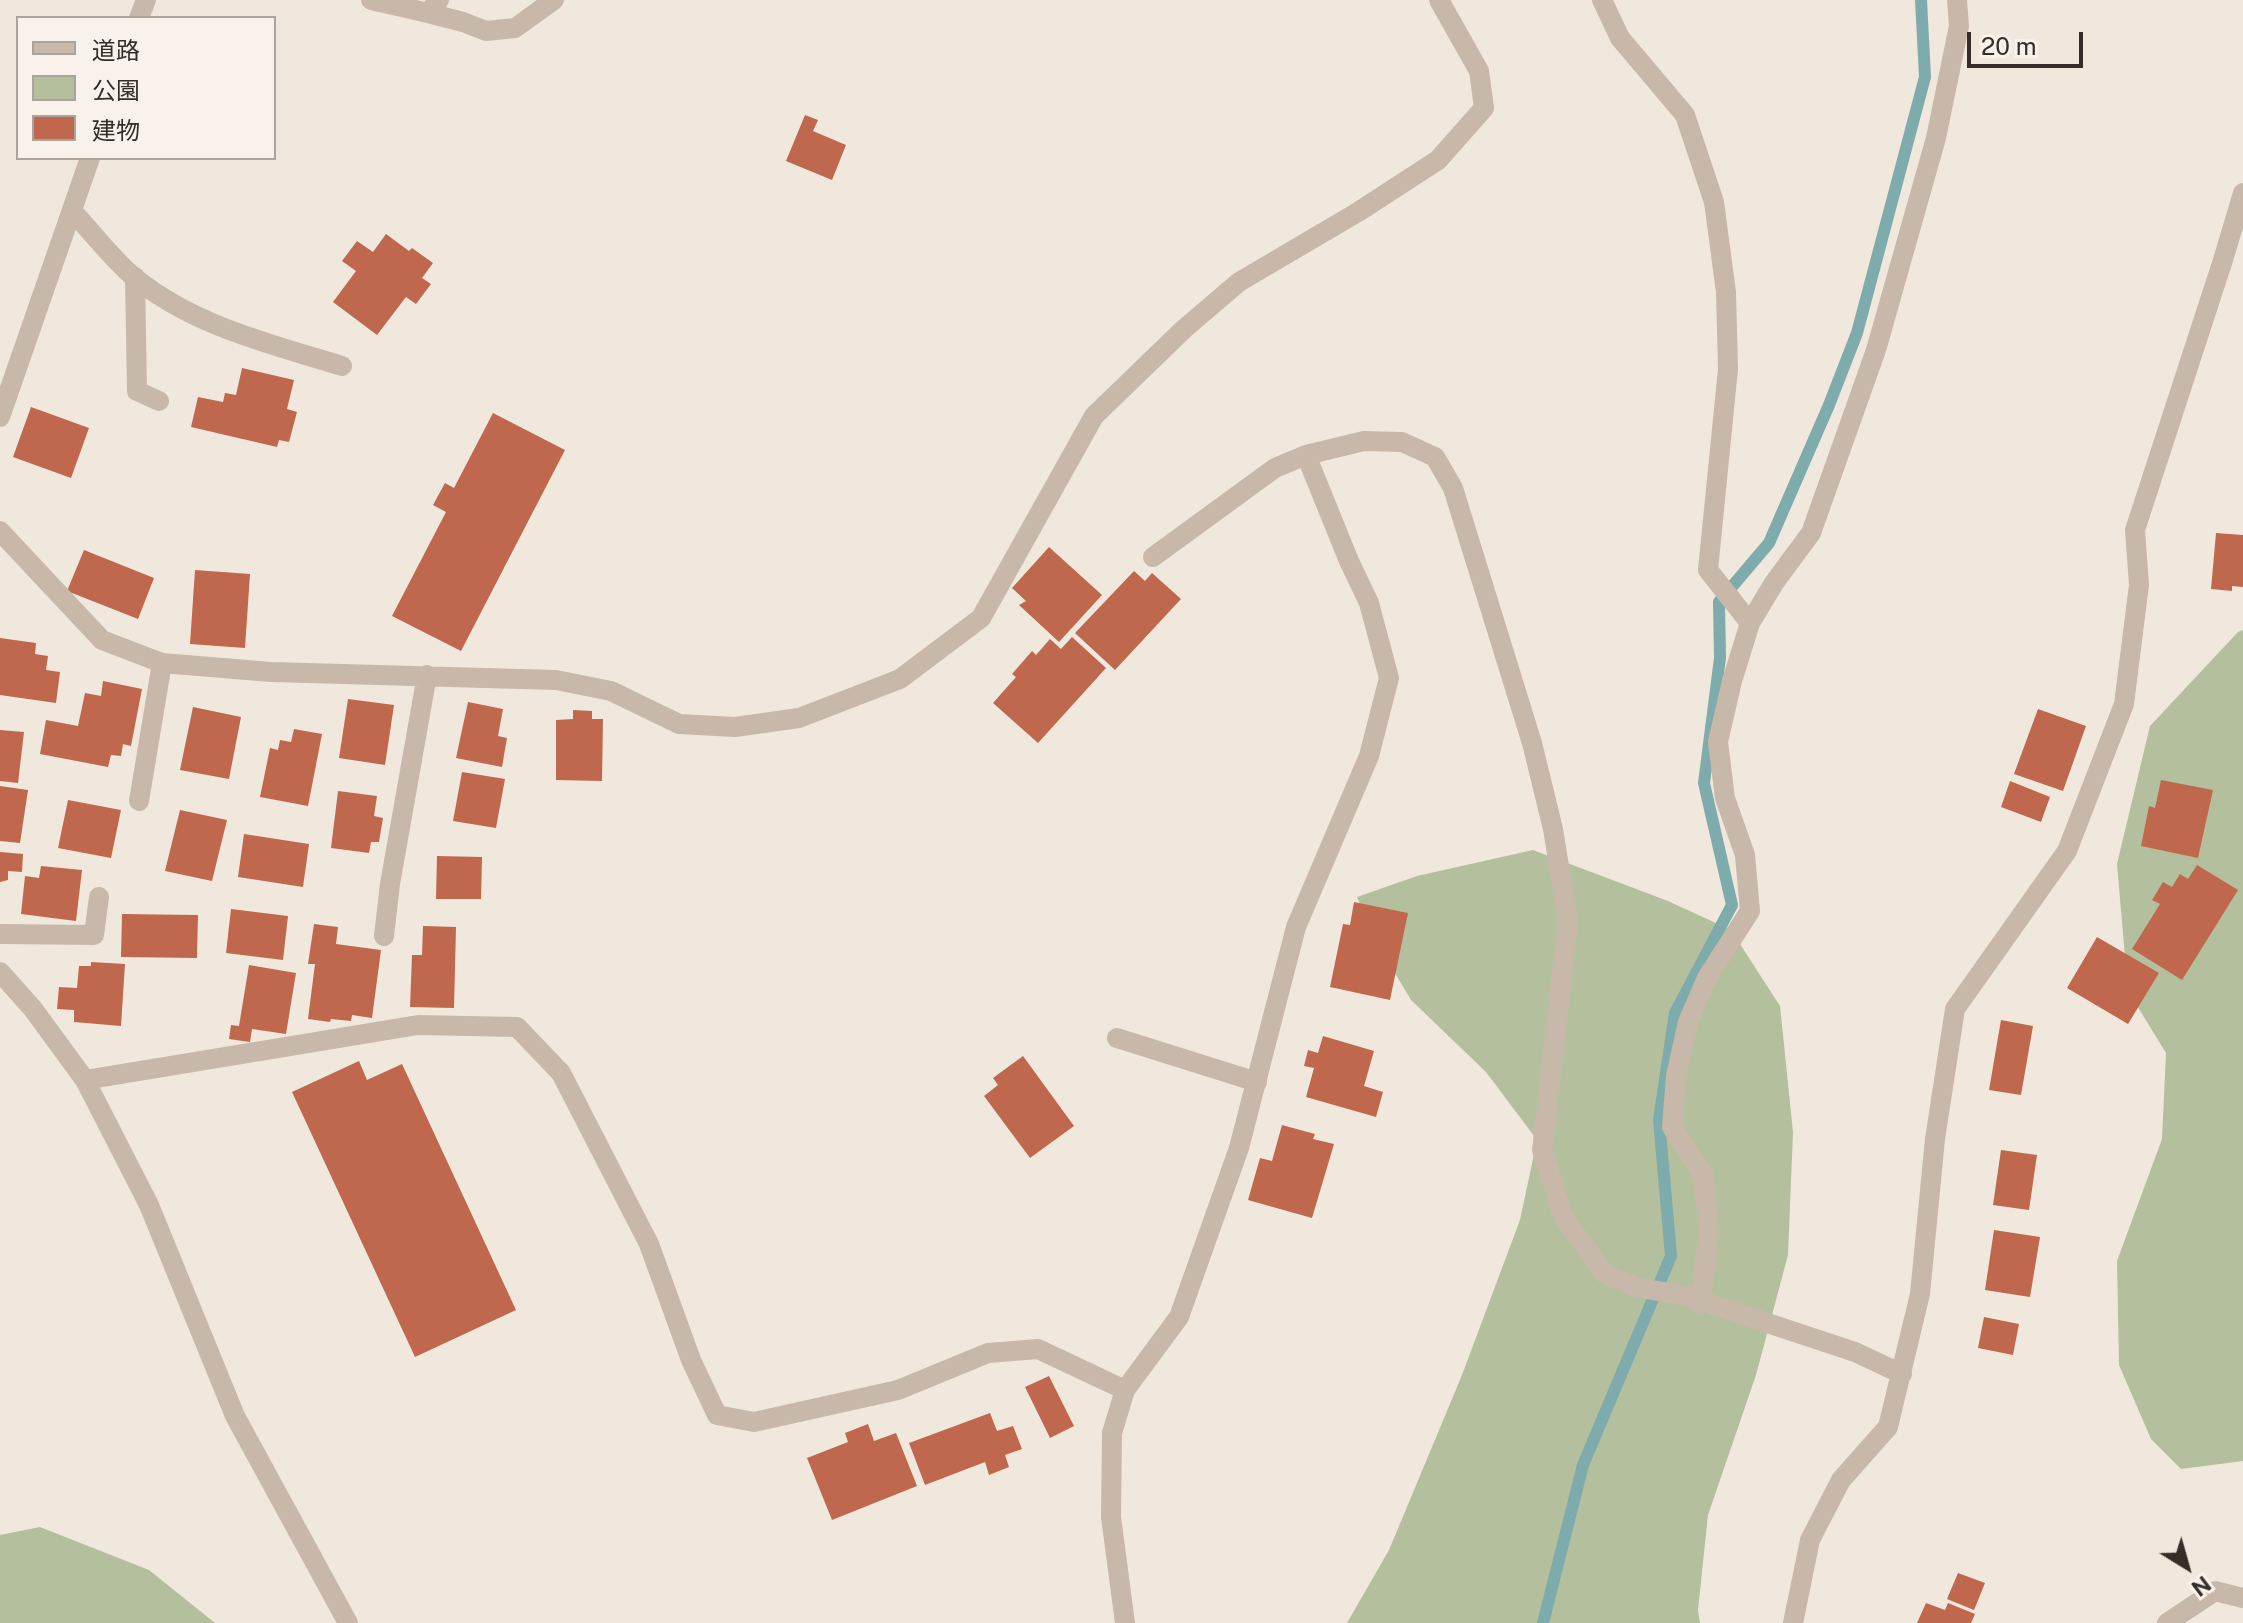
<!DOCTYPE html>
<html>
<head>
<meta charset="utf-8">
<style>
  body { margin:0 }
  #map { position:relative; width:2243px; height:1623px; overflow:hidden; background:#f1e8dd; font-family:"Public Sans","Noto Sans JP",sans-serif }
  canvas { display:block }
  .legend { position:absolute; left:16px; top:16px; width:260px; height:144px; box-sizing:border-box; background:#f9f2ea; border:2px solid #aba39d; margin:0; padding:10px 14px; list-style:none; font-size:24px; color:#362d29 }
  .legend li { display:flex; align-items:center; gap:16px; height:40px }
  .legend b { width:40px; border:2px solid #aba39d }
  .north { position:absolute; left:2147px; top:1527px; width:80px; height:80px; -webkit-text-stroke:6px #f9f2ea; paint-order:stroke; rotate:143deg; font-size:22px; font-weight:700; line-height:32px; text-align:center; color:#362d29 }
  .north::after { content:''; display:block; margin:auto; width:28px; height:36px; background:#362d29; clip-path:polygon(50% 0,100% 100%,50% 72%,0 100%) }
  .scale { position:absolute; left:1967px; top:32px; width:116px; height:36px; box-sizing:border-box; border:4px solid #362d29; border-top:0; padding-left:10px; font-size:24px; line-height:28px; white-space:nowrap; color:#362d29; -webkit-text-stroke:6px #f9f2ea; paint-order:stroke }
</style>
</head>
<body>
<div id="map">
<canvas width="2243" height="1623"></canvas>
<ul class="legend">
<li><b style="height:10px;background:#c8b8aa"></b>道路</li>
<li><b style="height:22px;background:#b4bf9e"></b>公園</li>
<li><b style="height:22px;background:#bf684d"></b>建物</li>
</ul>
<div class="north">N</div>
<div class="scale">20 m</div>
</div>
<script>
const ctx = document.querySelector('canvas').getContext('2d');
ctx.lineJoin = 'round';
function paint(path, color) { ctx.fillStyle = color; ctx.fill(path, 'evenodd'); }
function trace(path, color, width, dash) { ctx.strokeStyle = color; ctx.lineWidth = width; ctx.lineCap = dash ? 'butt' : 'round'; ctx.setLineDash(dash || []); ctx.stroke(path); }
paint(new Path2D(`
  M2243,630V1461L2181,1469L2151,1439L2119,1365L2117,1261L2162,1139L2166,1053L2128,991L2117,864L2150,726L2238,632Z
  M1533,850L1668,901L1731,930L1780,1006L1793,1132L1788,1255L1756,1375L1708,1515L1698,1610L1700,1623H1347L1389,1550L1462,1375L1520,1220L1537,1140L1486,1072L1411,1000L1380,948L1357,897L1417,876Z
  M40,1527L149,1570L215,1623H0V1535Z`), '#b4bf9e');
trace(new Path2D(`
  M1543,1623L1583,1465L1671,1256L1659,1120L1675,1013L1732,905L1704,783L1720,658L1719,602L1769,543L1829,405L1857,333L1925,77L1921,0`), '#7eabac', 12);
paint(new Path2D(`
  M805,115L818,120L813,131L846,145L832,180L786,161Z
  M386,234L409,251L412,248L433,263L422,278L431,284L416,304L406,297L377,335L333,302L356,271L342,261L357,241L373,252Z
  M242,368L294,380L287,409L297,412L289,442L279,440L277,447L191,427L198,397L223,402L225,393L236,395Z
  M31,407L89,428L71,478L13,457Z
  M493,413L565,450L461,651L392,616L446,512L433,505L445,483L454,488Z
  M2216,533L2243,535V587L2232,586V591L2211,589Z
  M1049,547L1102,595L1059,642L1019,605L1026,601L1012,588Z
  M84,550L154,578L138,619L67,591Z
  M195,570L250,574L245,648L190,644Z
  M1134,571L1145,581L1152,573L1181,599L1115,670L1075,633Z
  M1072,637L1106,668L1038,743L993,703L1016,677L1012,674L1032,651L1036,655L1050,639L1061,649Z
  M0,638L36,643L35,654L48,656L46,670L60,672L56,703L0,695Z
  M103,681L142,689L131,746L123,744L121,756L111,755L108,767L40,754L46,720L78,726L85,693L101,696Z
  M348,699L394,705L385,765L339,758Z
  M468,702L503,709L498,736L507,738L502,767L456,758Z
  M193,707L241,717L229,779L180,770Z
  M2038,709L2086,726L2063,791L2014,774Z
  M573,710L592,711V719H603L602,781L556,780V720L573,719Z
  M294,729L322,734L308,806L260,797L270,748L278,750L280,740L291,742Z
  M0,730L24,732L18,783L0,781Z
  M462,772L505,779L496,828L453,821Z
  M2161,780L2213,790L2198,858L2141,846L2149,806L2155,808Z
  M2010,781L2050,797L2041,822L2001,807Z
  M0,786L28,790L20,843L0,841Z
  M338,791L377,796L374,816L383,818L379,842H371L369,853L331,848Z
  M68,800L121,810L111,858L58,848Z
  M180,810L227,820L212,881L165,871Z
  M244,834L309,844L303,887L238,877Z
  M0,852L23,854L22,872L8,871V880L0,882Z
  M437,856L482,857L481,899H436Z
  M2197,865L2238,890L2182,980L2132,949L2160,904L2152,900L2163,882L2172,887L2180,874L2188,879Z
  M41,866L82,870L76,921L21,914L25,876L39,878Z
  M1354,902L1408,913L1390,1000L1330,987L1343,924L1350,925Z
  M231,909L288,916L283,960L226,953Z
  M122,914L198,915L197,958L121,957Z
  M314,924L338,927L336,944L381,950L372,1018L352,1015L351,1021L331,1019L330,1022L308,1019L315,964H308Z
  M423,926L456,927L454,1008L410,1007L412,955H422Z
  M2097,937L2159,973L2128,1024L2067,988Z
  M91,962L125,964L121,1026L74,1022V1010L57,1009L59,987L77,988L79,966H91Z
  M249,965L296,973L286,1034L252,1029L250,1042L229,1039L231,1025L239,1026Z
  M2001,1020L2033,1026L2021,1095L1989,1090Z
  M1323,1036L1374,1051L1364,1086L1383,1092L1376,1117L1306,1097L1314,1068L1304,1066L1308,1050L1318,1053Z
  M1023,1056L1074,1126L1030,1158L984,1096L998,1085L993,1078Z
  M359,1061L367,1080L402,1064L516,1310L415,1357L292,1092Z
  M1282,1125L1315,1134L1313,1139L1334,1144L1312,1218L1248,1200L1260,1158L1272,1161Z
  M2001,1150L2037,1155L2029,1210L1993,1205Z
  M1994,1230L2040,1237L2030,1297L1985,1290Z
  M1984,1317L2019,1324L2013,1355L1978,1348Z
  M1049,1376L1074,1426L1050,1438L1025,1387Z
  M990,1413L997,1431L1013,1426L1022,1449L1005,1455L1009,1467L989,1475L985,1462L925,1485L909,1443Z
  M868,1424L874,1441L896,1433L917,1486L832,1520L807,1458L848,1442L845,1433Z
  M1958,1573L1985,1583L1974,1610L1947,1599Z
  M1926,1603L1945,1610L1948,1603L1975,1614L1971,1623H1917Z`), '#bf684d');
trace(new Path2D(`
  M371,0L428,13L439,0
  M1602,0L1620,38L1685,115L1714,202L1726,292L1728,369L1708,570L1750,623
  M428,13L463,22L486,31L515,28L554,0
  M72,211C93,233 112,259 135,278C194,326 271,344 342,366
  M135,277L137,391L159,401
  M1153,557L1275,468L1306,455L1364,441L1402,442L1435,457L1453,488L1532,743L1553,829L1568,921L1542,1150L1564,1218L1605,1274L1636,1287L1686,1296L1855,1352L1902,1374
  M1117,1038L1257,1082
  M85,1080L418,1025L517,1027L561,1073L649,1244L691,1360L717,1415L754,1422L898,1390L988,1353L1038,1349L1125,1390
  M1700,1303L1709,1232L1703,1174L1672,1127L1676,1076L1688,1022L1707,978L1750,911L1745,855L1725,798L1718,742L1732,681L1750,623L1774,583L1811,533L1876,350L1936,138L1959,26L1957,0
  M2167,1623L2215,1591L2243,1598`), '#c8b8aa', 20);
trace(new Path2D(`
  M139,18L146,0
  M0,417L90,158
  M0,531L102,640L162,663L271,672L556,680L611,691L679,724L735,727L799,718L900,679L981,618L1094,416L1184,329L1239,282L1358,212L1438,160L1484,108L1479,71L1439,0
  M139,801L162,663
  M0,934L94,935L99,897
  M384,936L390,884L427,675
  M0,972L33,1009L85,1080L149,1205L235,1416L348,1623
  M1125,1623L1111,1517L1112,1433L1125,1390L1179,1317L1239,1148L1296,927L1369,756L1389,678L1369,603L1349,561L1306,455
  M1793,1623L1810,1540L1841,1480L1888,1427L1920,1294L1935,1139L1955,1009L2067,851L2124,704L2139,585L2135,530L2223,260L2243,193`), '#c8b8aa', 20);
</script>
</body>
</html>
